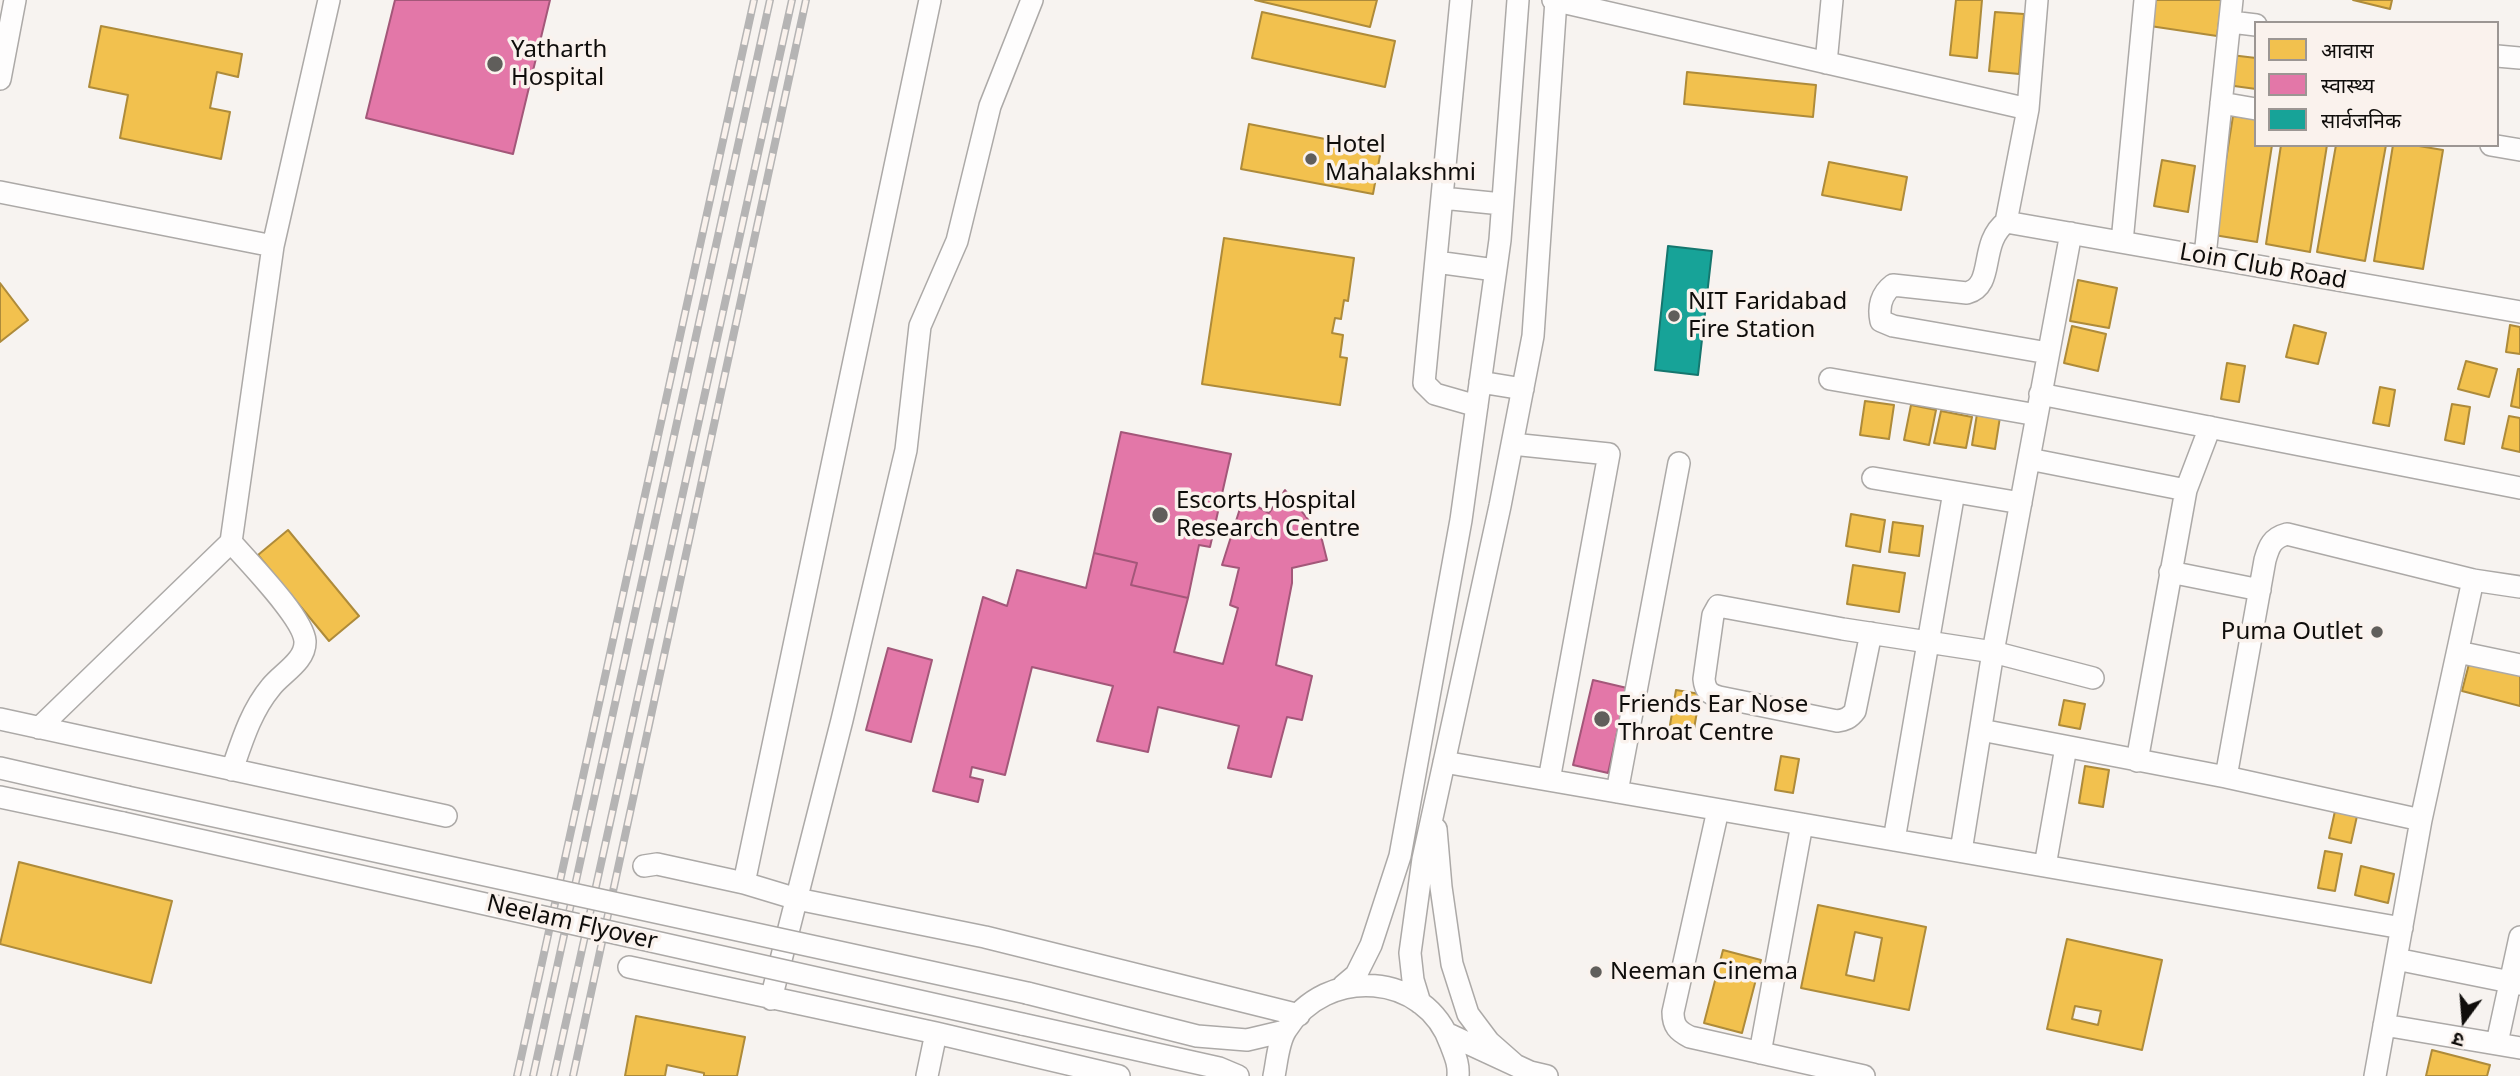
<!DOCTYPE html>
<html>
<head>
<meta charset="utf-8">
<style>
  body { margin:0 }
  #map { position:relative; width:2520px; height:1076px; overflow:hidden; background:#f7f3f0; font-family:"Noto Sans","Noto Sans Devanagari",sans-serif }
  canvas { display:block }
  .legend { position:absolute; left:2254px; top:21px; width:245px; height:126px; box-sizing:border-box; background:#faf2ed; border:2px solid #9c9693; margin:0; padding:9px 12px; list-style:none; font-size:21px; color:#0f0d0b }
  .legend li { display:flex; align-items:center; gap:14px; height:35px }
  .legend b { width:35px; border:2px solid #9c9693 }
  .north { position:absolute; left:2429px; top:985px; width:70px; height:70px; -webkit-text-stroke:5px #faf2ed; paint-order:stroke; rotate:196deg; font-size:19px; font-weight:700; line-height:28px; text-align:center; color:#0f0d0b }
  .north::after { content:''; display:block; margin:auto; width:24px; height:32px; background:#0f0d0b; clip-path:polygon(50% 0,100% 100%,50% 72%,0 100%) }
</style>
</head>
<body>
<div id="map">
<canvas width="2520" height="1076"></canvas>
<ul class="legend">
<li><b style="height:19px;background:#f2c14e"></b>आवास</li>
<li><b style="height:19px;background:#e377a8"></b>स्वास्थ्य</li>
<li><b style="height:19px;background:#17a398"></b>सार्वजनिक</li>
</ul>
<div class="north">उ</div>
</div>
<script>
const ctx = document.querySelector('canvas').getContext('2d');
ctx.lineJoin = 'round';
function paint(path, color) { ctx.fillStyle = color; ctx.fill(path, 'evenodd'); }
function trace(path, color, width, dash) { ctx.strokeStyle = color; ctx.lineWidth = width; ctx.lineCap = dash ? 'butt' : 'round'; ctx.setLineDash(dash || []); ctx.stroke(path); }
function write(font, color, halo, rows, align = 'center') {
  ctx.font = font + ' "Noto Sans",sans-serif'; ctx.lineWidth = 7; ctx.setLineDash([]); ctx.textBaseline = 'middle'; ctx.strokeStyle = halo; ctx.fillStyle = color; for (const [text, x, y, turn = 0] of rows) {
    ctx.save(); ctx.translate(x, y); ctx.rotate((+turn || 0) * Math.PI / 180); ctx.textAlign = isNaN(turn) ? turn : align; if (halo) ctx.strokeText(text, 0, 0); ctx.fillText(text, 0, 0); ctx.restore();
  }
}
const homes = new Path2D(`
  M1255,0H1377L1370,27Z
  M1956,0H1982L1977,58L1950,55Z
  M2154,0H2222L2217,36L2150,26Z
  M2353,0H2392L2390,9Z
  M1262,12L1395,41L1385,87L1252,58Z
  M1995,12L2024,14L2019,74L1989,71Z
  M101,26L242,54L238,77L217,72L210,108L230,112L221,159L120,138L128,95L89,87Z
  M2231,55L2256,58V89L2227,85Z
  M1687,72L1816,85L1813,117L1684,104Z
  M2233,116L2256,119V145H2272L2257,242L2214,235Z
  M1249,124L1381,150L1373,194L1241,169Z
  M2281,145H2327L2310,252L2266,244Z
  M2336,145H2386L2365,261L2317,252Z
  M2393,145H2413L2443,150L2423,269L2374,261Z
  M2162,160L2195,166L2188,212L2154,206Z
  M1829,162L1907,177L1901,210L1822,195Z
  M1224,238L1354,258L1348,301L1344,300L1341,319L1335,318L1332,333L1343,335L1340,357L1347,358L1340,405L1202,384Z
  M2078,280L2117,288L2109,328L2070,321Z
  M0,283L28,320L0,342Z
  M2294,325L2326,333L2318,364L2286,357Z
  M2510,325L2520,327V354L2506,352Z
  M2072,326L2106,334L2098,371L2064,363Z
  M2466,361L2497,369L2489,397L2458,389Z
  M2227,363L2245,366L2239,402L2221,399Z
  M2518,369H2520V408L2511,406Z
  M2380,387L2395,390L2389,426L2373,423Z
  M1865,401L1894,405L1889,439L1860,435Z
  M2452,404L2470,407L2464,444L2445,440Z
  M1911,405L1936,410L1929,445L1904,440Z
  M1941,411L1972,417L1966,448L1934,443Z
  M1977,414L2000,417L1995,449L1972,445Z
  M2509,416L2520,418V452L2502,448Z
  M1851,514L1885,520L1880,552L1846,546Z
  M1893,522L1923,526L1919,556L1889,552Z
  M288,530L359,616L329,641L258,555Z
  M1853,565L1905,573L1899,612L1847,604Z
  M2470,660L2520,673V706L2462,691Z
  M1676,690L1700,694L1694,729L1670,725Z
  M2064,700L2085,704L2080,729L2059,725Z
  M1781,756L1799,759L1793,793L1775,790Z
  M2085,766L2109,770L2103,807L2079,803Z
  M2337,802L2359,807L2351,843L2329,838Z
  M2325,851L2342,854L2335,891L2318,888Z
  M19,862L172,901L151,983L0,944Z
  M2361,866L2394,874L2388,903L2355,895Z
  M1818,905L1926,927L1909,1010L1801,988ZM1855,932L1882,938L1874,981L1846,975Z
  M2067,939L2162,960L2142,1050L2047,1029ZM2075,1006L2101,1011L2098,1025L2072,1019Z
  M1723,950L1761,960L1742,1033L1704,1023Z
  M636,1016L745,1037L737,1076H704V1073L667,1065L665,1076H625Z
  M2432,1050L2490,1065L2487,1076H2426Z`);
paint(homes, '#f2c14e');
trace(homes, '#ae8b3a', 2);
const health = new Path2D(`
  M395,0H550L513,154L366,118Z
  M1121,432L1231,454L1210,547L1199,545L1188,598L1131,585L1137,563L1094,553Z
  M1285,490L1321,536L1327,560L1292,568V583L1276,665L1312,676L1302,720L1287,717L1271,777L1228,768L1239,726L1158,707L1148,752L1097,741L1113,686L1032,667L1005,775L972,767L970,777L983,780L978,802L933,791L983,597L1007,606L1017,570L1086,588L1094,553L1137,563L1131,585L1188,598L1174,652L1223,664L1238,608L1230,605L1239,568L1222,565L1243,499L1269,513Z
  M888,648L932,660L911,742L866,730Z
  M1593,680L1627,688L1608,773L1573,765Z`);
paint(health, '#e377a8');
trace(health, '#a35779', 2);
const public = new Path2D(`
  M1668,246L1712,251L1698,375L1655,370Z`);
paint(public, '#17a398');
trace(public, '#15766e', 2);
const minor = new Path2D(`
  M1461,0L1424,383L1435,394L1477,406
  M1553,0L2028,109
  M2037,0L2028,109L2006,222C1978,244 1996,285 1967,293L1893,285C1881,294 1878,307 1881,321L1893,326L2048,353
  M2231,22L2256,25
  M2497,56L2520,58
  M1826,63L1832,0
  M0,79L15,0
  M2221,103L2256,109
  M2491,145L2520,150
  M0,192L273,246
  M1442,198L1502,204
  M2006,222L2520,312
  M2122,242L2145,0
  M2205,256L2232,0
  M1436,262L1495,270
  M1830,379L2037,415
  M1480,382L1523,389
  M2040,394L2520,488
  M1512,444L1609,454L1549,780
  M2029,459L2186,490L2137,761
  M1873,478L2021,503
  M2186,490L2210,427
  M231,542C248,562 303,617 305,641C306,661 282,673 271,687C251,711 242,741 232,770
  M2170,572L2260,590
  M1871,633L1855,711C1850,718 1845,720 1837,721L1719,697C1709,694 1705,690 1704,679L1713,615L1718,606L1843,629L1993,652L2093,678
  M2458,652L2520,665
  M0,719L446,816
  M39,728L231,542L273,246L329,0
  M1981,730L2226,777L2421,820
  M1444,762L2402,928
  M0,768L127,797
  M2226,777L2265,560C2269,546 2272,538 2287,534L2473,580L2520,587
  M1617,792L1679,463
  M0,797L123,823
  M1718,810L1673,1012C1673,1026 1678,1031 1690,1037L1864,1076
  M1436,829L1441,887L1452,964L1468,1014L1489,1042L1514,1064
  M1894,840L1954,492
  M1961,851L1993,652L2071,233
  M644,866L657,864L744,883L797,899L985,937L1299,1015
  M2045,866L2066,747
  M744,883L930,0
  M2396,959L2520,984
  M629,967L936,1033L1119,1076
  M1343,986L1356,975L1371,945L1400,856L1461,520L1500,240L1518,0
  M1027,993L1197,1036L1247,1040L1285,1031
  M771,999L842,720L906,450L920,326L957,241L990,106L1032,0
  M1420,1003L1413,980L1410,953L1423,859L1500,506L1533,336L1556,0
  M1022,1024L1219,1068L1238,1076
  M2384,1025L2520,1048
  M1448,1034L1530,1072L1547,1076
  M2497,1043L2520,937
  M1760,1053L1802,824
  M927,1076L936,1033
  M1274,1076C1277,1062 1278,1042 1286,1030C1326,965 1426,972 1451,1045C1455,1056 1459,1064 1458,1076
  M2375,1076L2421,820L2473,580`);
trace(minor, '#aca9a7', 24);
trace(minor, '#fefdfd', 21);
const rail = new Path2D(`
  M517,1076L754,0
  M533,1076L770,0
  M554,1076L792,0
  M573,1076L806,0`);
trace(rail, '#b5b4b4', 8);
trace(rail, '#faf2ed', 5, [16]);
const minorBridge = new Path2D(`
  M127,797L1027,993
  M123,823L1022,1024`);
trace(minorBridge, '#aca9a7', 24, []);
trace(minorBridge, '#fefdfd', 21);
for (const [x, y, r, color] of [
  [495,64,9,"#605e5b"],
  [1311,159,7,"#605e5b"],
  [1674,316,7,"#605e5b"],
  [1160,515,9,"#605e5b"],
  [2377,632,7,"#605e5b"],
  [1602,719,9,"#605e5b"],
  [1596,972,7,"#605e5b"]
]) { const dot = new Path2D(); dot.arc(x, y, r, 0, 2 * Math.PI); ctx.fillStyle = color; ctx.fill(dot); trace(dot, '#faf2ed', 2.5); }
write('24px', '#0f0d0b', '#faf2ed', [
  ["Yatharth",511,50],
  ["Hospital",511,78],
  ["Hotel",1325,145],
  ["Mahalakshmi",1325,173],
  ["NIT Faridabad",1688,302],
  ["Fire Station",1688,330],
  ["Escorts Hospital",1176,501],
  ["Research Centre",1176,529],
  ["Puma Outlet",2363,632,"right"],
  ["Friends Ear Nose",1618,705],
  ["Throat Centre",1618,733],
  ["Neeman Cinema",1610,972]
], 'left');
write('24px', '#0f0d0b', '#faf2ed', [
  ["Loin Club Road",2263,267,10],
  ["Neelam Flyover",572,923,13]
]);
</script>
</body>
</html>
